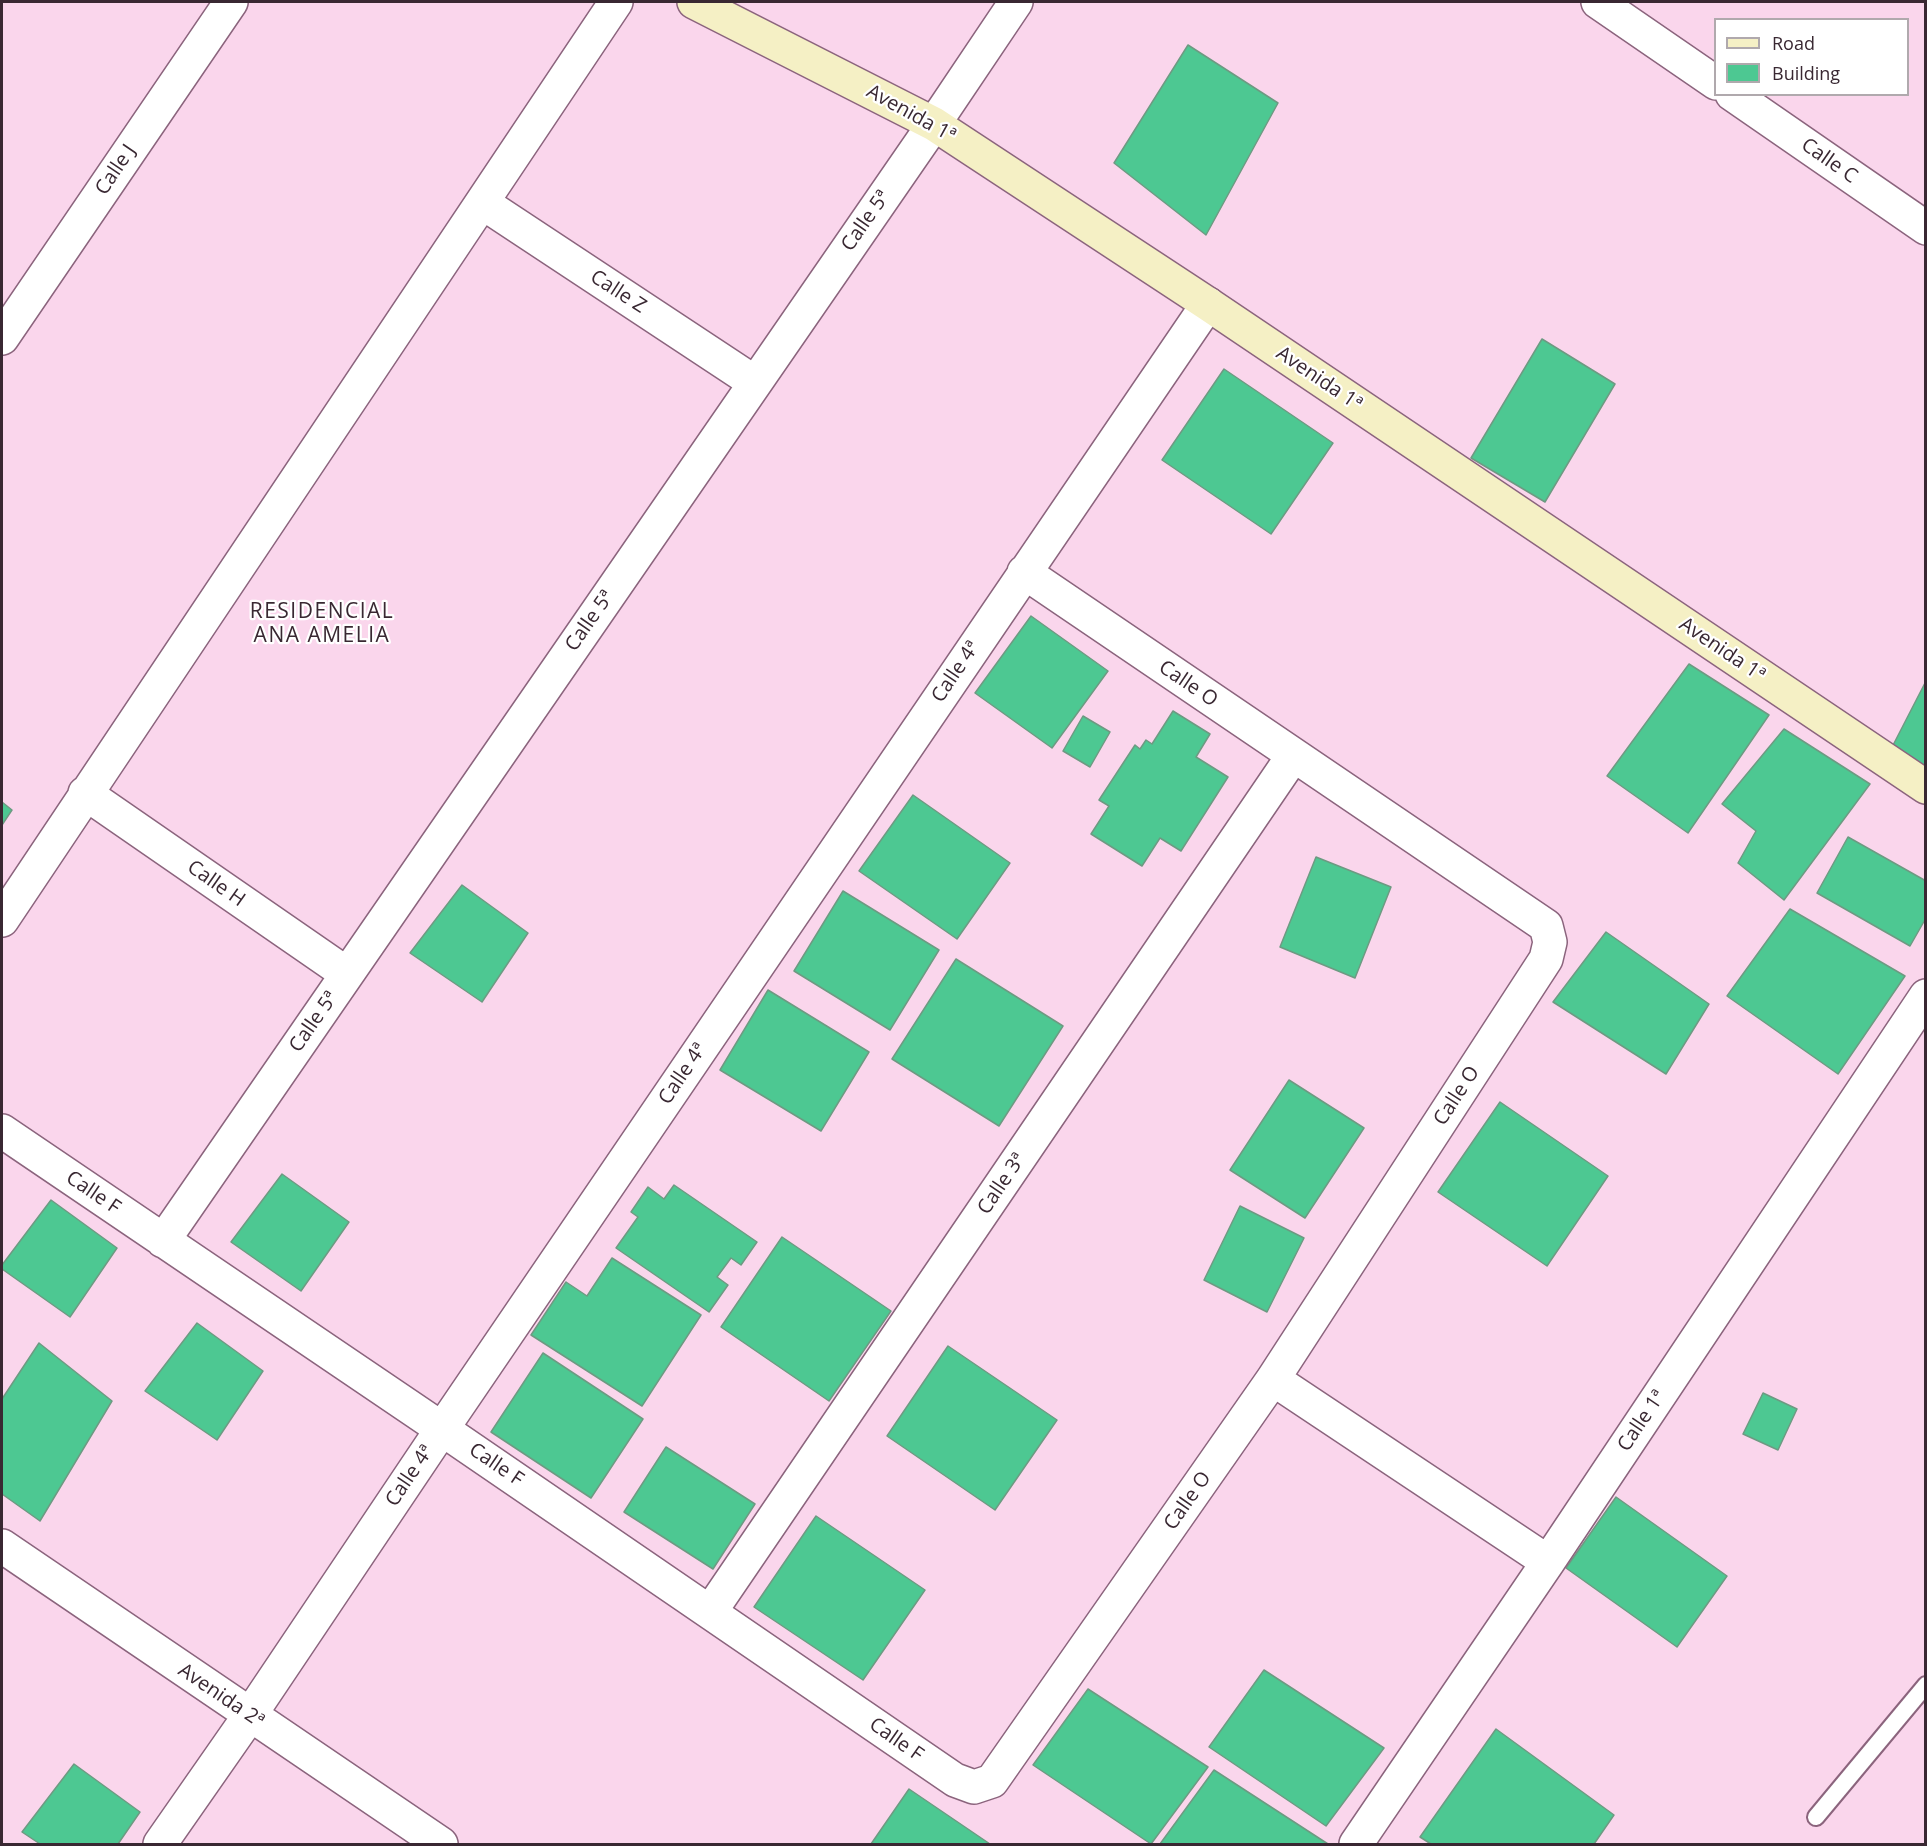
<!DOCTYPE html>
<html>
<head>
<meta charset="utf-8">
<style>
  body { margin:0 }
  #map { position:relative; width:1927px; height:1846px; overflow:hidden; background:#fad6ec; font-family:"Open Sans",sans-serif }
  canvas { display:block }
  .frame { position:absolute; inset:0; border:3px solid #392832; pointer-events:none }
  .legend { position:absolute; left:1714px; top:18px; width:195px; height:78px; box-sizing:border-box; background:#fff; border:2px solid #b0a9ad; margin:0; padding:8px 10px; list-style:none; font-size:18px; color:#392832 }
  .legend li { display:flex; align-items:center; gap:12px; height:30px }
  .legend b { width:30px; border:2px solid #b0a9ad }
</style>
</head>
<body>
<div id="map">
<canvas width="1927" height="1846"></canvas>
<div class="frame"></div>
<ul class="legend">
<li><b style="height:8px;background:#f5f0c5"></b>Road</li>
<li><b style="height:16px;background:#4dc892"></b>Building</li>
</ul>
</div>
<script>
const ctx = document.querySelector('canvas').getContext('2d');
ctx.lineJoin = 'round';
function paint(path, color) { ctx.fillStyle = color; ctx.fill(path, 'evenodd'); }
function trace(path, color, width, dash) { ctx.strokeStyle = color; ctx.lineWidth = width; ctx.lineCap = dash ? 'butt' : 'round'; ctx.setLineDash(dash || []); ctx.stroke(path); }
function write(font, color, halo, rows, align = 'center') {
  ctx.font = font + ' "Open Sans",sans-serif'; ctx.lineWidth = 4.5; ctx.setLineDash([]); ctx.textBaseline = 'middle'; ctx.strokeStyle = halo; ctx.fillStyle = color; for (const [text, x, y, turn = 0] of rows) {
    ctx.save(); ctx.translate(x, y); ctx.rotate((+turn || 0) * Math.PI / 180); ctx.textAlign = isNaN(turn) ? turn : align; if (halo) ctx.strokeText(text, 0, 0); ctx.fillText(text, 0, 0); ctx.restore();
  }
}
const building = new Path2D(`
  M1188,45L1278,103L1206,235L1114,163Z
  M1542,339L1615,384L1545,502L1471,458Z
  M1224,369L1333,443L1271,534L1162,460Z
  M1031,616L1108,671L1052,748L975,693Z
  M1689,664L1769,715L1688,833L1607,776Z
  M1926,681V772L1889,753Z
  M1173,711L1210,734L1196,757L1228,777L1181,851L1160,838L1142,866L1091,834L1109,806L1099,800L1135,745L1140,749L1146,740L1152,744Z
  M1083,716L1110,732L1090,767L1063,751Z
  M1784,729L1870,784L1784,900L1738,863L1756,831L1722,804Z
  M913,795L1010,863L957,939L859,871Z
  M2,802L12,810L2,825Z
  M1848,837L1926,881V918L1910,946L1817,893Z
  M1316,857L1391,887L1355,978L1280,947Z
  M462,885L528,933L482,1002L410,953Z
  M843,891L939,950L890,1030L794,971Z
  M1790,909L1905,976L1838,1074L1727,996Z
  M1606,932L1709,1004L1666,1074L1553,1002Z
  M956,959L1063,1026L999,1126L892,1059Z
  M768,990L869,1052L821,1131L720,1070Z
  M1289,1080L1364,1128L1305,1218L1230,1170Z
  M1500,1102L1608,1176L1547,1266L1438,1192Z
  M282,1174L349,1222L301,1291L231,1242Z
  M674,1185L757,1242L741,1265L731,1258L717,1277L728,1285L709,1312L616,1248L638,1217L631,1212L648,1187L664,1199Z
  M51,1200L117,1248L70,1317L2,1269V1265Z
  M1240,1206L1304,1238L1267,1312L1204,1280Z
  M782,1237L891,1311L829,1401L721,1327Z
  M612,1258L701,1315L642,1406L531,1335L566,1282L587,1296Z
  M197,1323L263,1371L217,1440L145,1391Z
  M39,1343L112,1401L40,1521L2,1494V1399Z
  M948,1346L1057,1420L995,1510L887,1436Z
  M543,1353L643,1419L591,1498L491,1432Z
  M1763,1393L1797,1409L1778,1450L1743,1434Z
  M666,1447L755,1504L713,1569L624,1512Z
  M1616,1497L1727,1576L1677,1647L1566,1568Z
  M816,1516L925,1590L863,1680L754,1607Z
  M1264,1670L1384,1748L1326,1826L1209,1747Z
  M1088,1689L1208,1767L1151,1844L1033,1765Z
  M1496,1729L1614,1815L1594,1844H1431L1420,1837Z
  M74,1764L140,1812L118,1844H40L22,1832Z
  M1214,1770L1328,1844H1160Z
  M909,1789L990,1844H871Z`);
paint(building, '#4dc892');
trace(building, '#6d9a82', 1.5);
const lane = new Path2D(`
  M1816,1817L1926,1685`);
const street = new Path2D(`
  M1598,2L1716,83
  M1732,94L1926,228
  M483,203L754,382
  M2,338L231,2
  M85,793L347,974
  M2,920L616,2
  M2,1131L442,1429L955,1780L974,1787L992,1781L1273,1379L1546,959L1550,942L1546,926L1024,572
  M163,1241L934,124L1016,2
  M1273,1379L1548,1562
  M2,1546L441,1844
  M710,1612L1293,756
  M160,1844L250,1715L442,1429L1208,304
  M1356,1844L1548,1562L1926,996`);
const secondary = new Path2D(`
  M694,2L934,124L1208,304L1926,787`);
trace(lane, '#8b647d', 20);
trace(street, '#8b647d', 36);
trace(secondary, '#8b647d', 36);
trace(lane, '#fff', 16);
trace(street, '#fff', 33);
trace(secondary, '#f5f0c5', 33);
write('20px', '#392832', '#fff', [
  ["Avenida 1ª",911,114,29],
  ["Calle C",1829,161,35],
  ["Calle J",116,170,-56],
  ["Calle 5ª",866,221,-55],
  ["Calle Z",618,292,33],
  ["Avenida 1ª",1319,379,34],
  ["Calle 5ª",590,621,-55],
  ["Avenida 1ª",1722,650,34],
  ["Calle 4ª",956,672,-56],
  ["Calle O",1188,684,34],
  ["Calle H",216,884,35],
  ["Calle 5ª",314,1022,-55],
  ["Calle 4ª",683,1074,-56],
  ["Calle O",1457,1096,-57],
  ["Calle 3ª",1002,1184,-56],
  ["Calle F",93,1193,34],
  ["Calle 1ª",1642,1421,-56],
  ["Calle F",496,1465,34],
  ["Calle 4ª",410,1476,-56],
  ["Calle O",1188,1501,-55],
  ["Avenida 2ª",221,1696,34],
  ["Calle F",896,1740,35]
]);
ctx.letterSpacing = '1.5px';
write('21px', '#392832', '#fff', [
  ["RESIDENCIAL",322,612],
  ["ANA AMELIA",322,636]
]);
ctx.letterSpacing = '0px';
</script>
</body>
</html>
